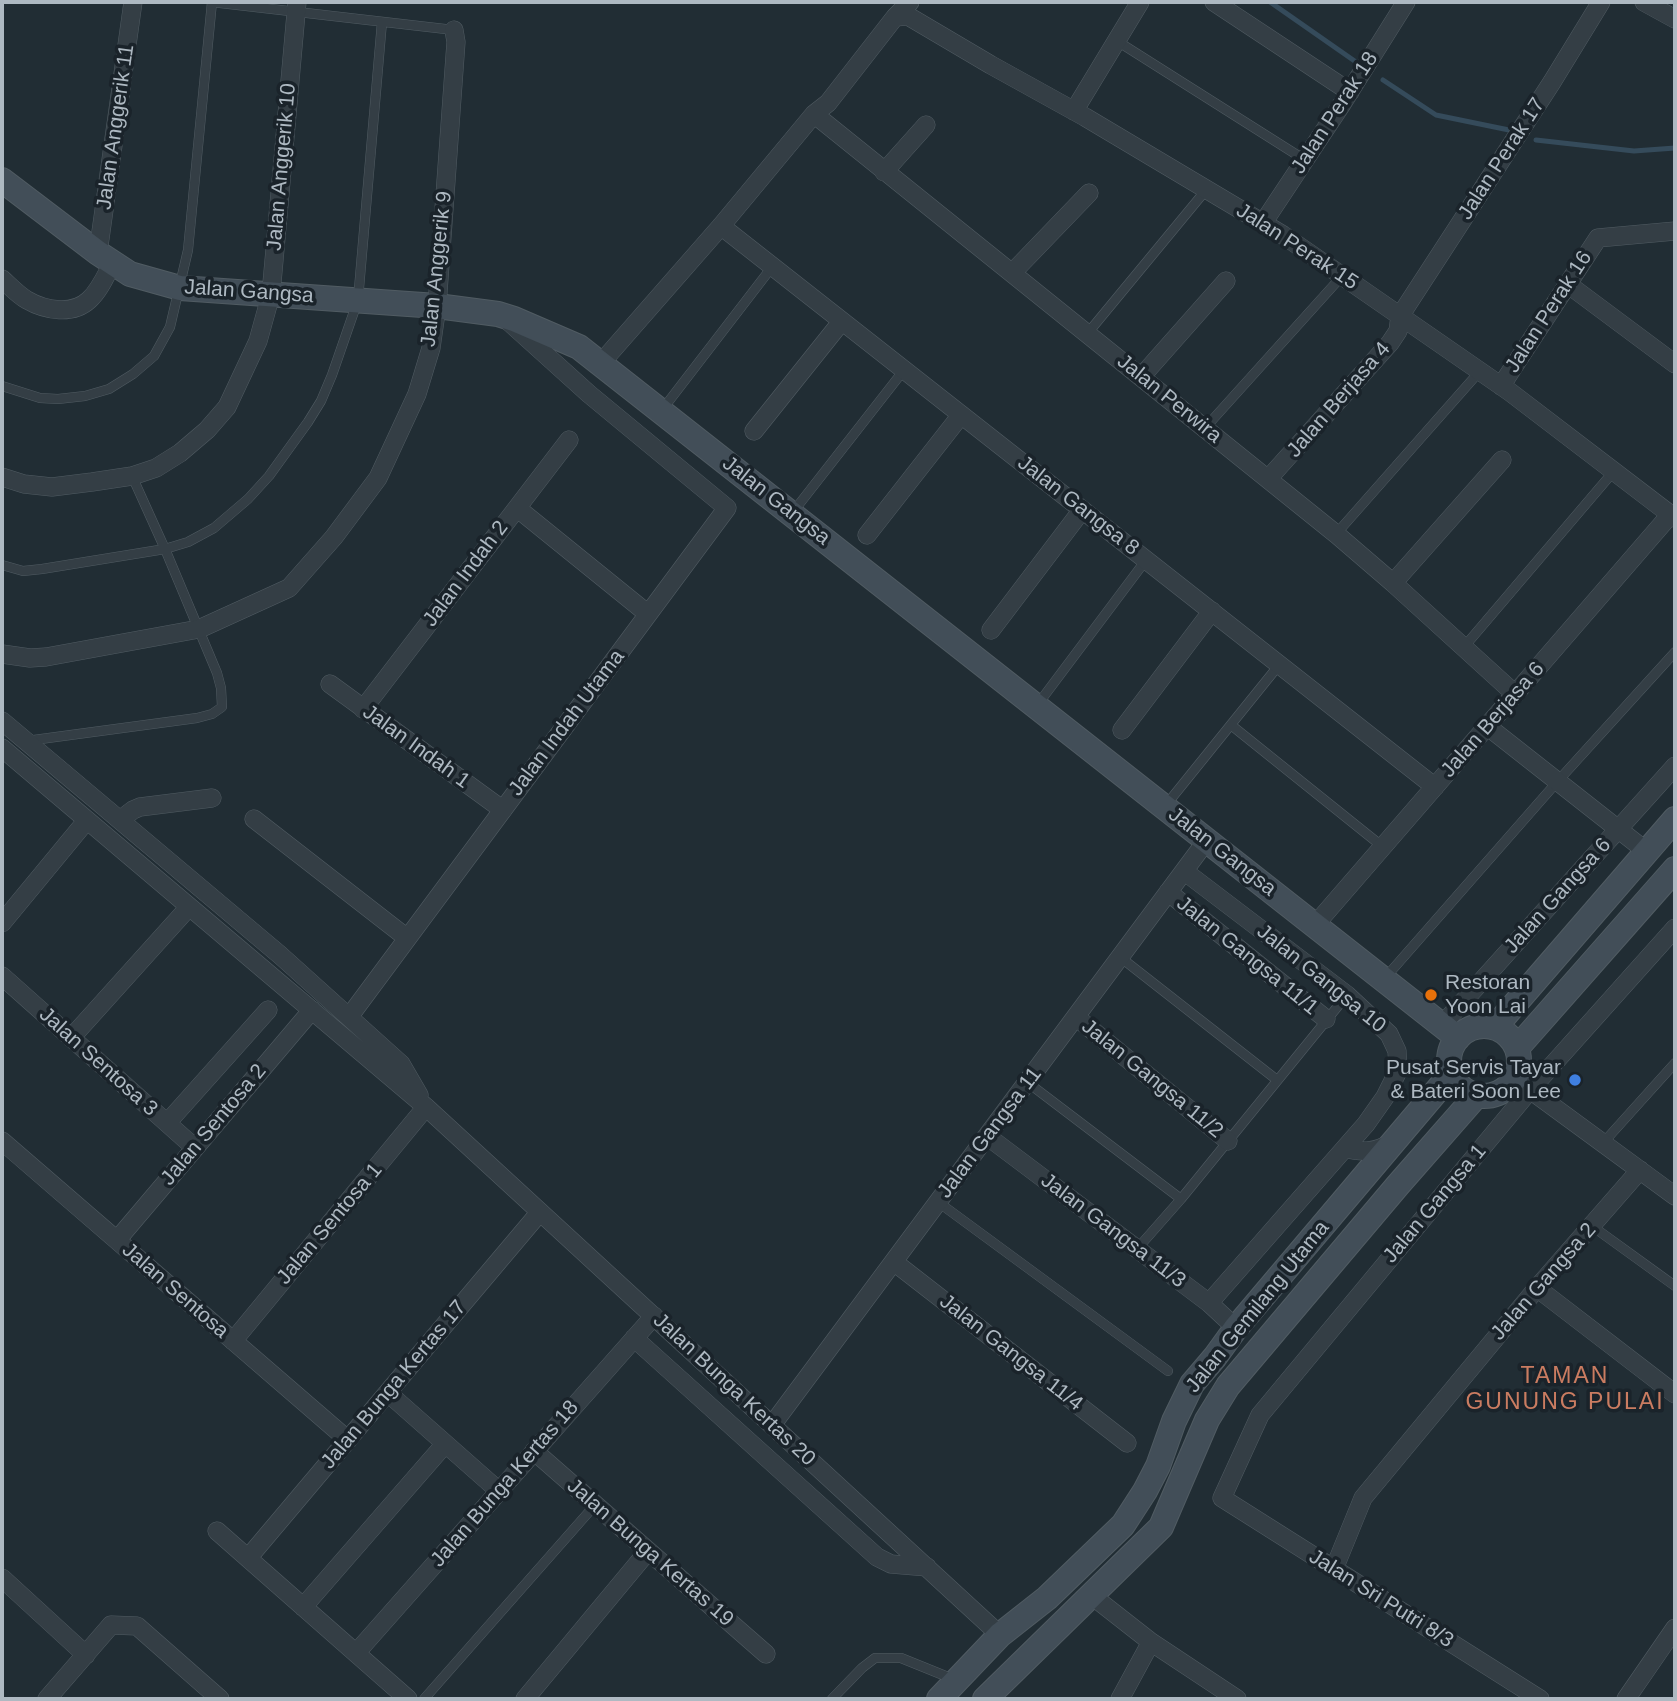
<!DOCTYPE html>
<html>
<head>
<meta charset="utf-8">
<style>
  body { margin:0 }
  #map { position:relative; width:1677px; height:1701px; overflow:hidden; background:#212d34; font-family:Helvetica,sans-serif }
  canvas { display:block }
  .frame { position:absolute; inset:0; border:4px solid #aeb9c2; pointer-events:none }
</style>
</head>
<body>
<div id="map">
<canvas width="1677" height="1701"></canvas>
<div class="frame"></div>
</div>
<script>
const ctx = document.querySelector('canvas').getContext('2d');
ctx.lineJoin = 'round';
function trace(path, color, width, dash) { ctx.strokeStyle = color; ctx.lineWidth = width; ctx.lineCap = dash ? 'butt' : 'round'; ctx.setLineDash(dash || []); ctx.stroke(path); }
function write(font, color, halo, rows, align = 'center') {
  ctx.font = font + ' Helvetica,sans-serif'; ctx.lineWidth = 7; ctx.setLineDash([]); ctx.textBaseline = 'middle'; ctx.strokeStyle = halo; ctx.fillStyle = color; for (const [text, x, y, turn = 0] of rows) {
    ctx.save(); ctx.translate(x, y); ctx.rotate((+turn || 0) * Math.PI / 180); ctx.textAlign = isNaN(turn) ? turn : align; if (halo) ctx.strokeText(text, 0, 0); ctx.fillText(text, 0, 0); ctx.restore();
  }
}
trace(new Path2D(`
  M1270,2L1356,62
  M1383,80L1436,115L1509,130
  M1536,140L1634,151L1675,148`), '#354b5b', 5);
const lane = new Path2D(`
  M211,2L454,30
  M1117,41L1305,160
  M1087,334L1206,190
  M2,386L40,398L58,399L85,396L109,389L133,374L154,356L170,327L188,250L212,2
  M662,410L772,267
  M1205,428L1342,276
  M793,512L904,370
  M1336,534L1480,371
  M2,565L23,571L42,569L165,549L188,542L214,528L248,499L269,476L308,422L321,401L332,375L358,300L382,22
  M1464,647L1614,471
  M1038,704L1146,560
  M1231,725L1383,847
  M26,741L197,718L212,714L222,707L221,688L217,673L165,549L132,476
  M1166,805L1279,665
  M1120,957L1277,1080
  M1385,978L1557,782L1675,652
  M1027,1082L1181,1199
  M1603,1143L1675,1063
  M938,1202L1168,1371
  M1592,1226L1675,1286
  M1137,1249L1181,1199L1347,995
  M424,1699L595,1505
  M832,1699L862,1668L875,1658H901L953,1679`);
const street = new Path2D(`
  M1214,2L1350,92
  M1644,2L1675,19
  M895,17L908,16L991,65L1085,117L1283,235L1510,392L1675,518
  M1074,111L1140,2
  M814,114L1336,534L1393,583L1515,694
  M884,172L926,125
  M1263,223L1342,104L1406,2
  M721,226L1435,787
  M98,253L133,2
  M1012,273L1089,193
  M2,279C10,286 18,295 27,300C46,311 73,315 89,300C100,290 106,275 113,262
  M1567,286L1573,288L1675,364
  M601,363L721,226L814,114L828,103L895,17L910,2
  M1141,377L1226,281
  M1501,386L1598,238L1675,231
  M754,431L842,321
  M2,477L24,484L52,487L92,482L132,476L156,468L180,453L207,430L227,407L258,341L271,294L297,2
  M1268,479L1390,343L1398,331L1400,316L1552,82L1601,2
  M517,508L648,614
  M867,535L961,415
  M1393,583L1502,460
  M991,630L1082,510
  M2,654L30,658L46,657L199,629L289,588L334,537L378,478L417,394L431,348L437,306L456,42L454,30
  M330,684L503,810
  M363,709L569,440
  M2,721L280,955L401,1064L419,1095
  M1487,726L1646,851
  M1122,730L1212,611
  M2,748L426,1107L1000,1635
  M254,819L407,938
  M120,820L133,810L140,807L212,798
  M1184,871L1347,995L1389,1034L1397,1051L1398,1071L1385,1097L1366,1124L1209,1303
  M1168,892L1326,1019
  M2,923L87,820
  M1315,925L1670,515
  M2,976L195,1148
  M349,1017L727,508L589,394L507,320
  M1076,1017L1228,1141
  M1442,1025L1675,766
  M71,1038L189,907
  M1514,1078L1675,1196
  M167,1123L268,1010
  M987,1136L1209,1303L1236,1328
  M2,1141L348,1440
  M1345,1148C1363,1153 1375,1152 1391,1143
  M117,1240L312,1010
  M894,1262L1127,1443
  M1537,1288L1675,1394
  M634,1338L877,1557L891,1564L927,1567
  M233,1341L426,1107
  M388,1393L499,1491
  M772,1425L1207,840
  M534,1451L766,1654
  M217,1531L408,1699
  M248,1558L540,1212
  M1334,1569L1363,1498L1537,1288L1640,1170
  M2,1578L86,1655
  M1091,1595L1151,1642L1237,1699
  M303,1607L445,1444
  M356,1653L654,1316
  M47,1699L111,1625L137,1626L220,1699
  M525,1699L648,1551
  M1120,1699L1151,1642
  M1540,1699L1222,1498L1260,1415L1530,1090L1675,928
  M1626,1699L1675,1628`);
const secondary = new Path2D(`
  M2,180L98,253L130,274L180,288L437,306L498,314L514,319L579,347L1458,1038
  M1449 1061a35 35 0 1 1 70 0a35 35 0 1 1-70 0Z
  M1495,1027L1675,819
  M1517,1048L1675,869
  M939,1699L1000,1635L1047,1598L1123,1525L1145,1491L1158,1466L1174,1421L1192,1384L1215,1357L1236,1328L1451,1074
  M985,1699L1161,1527L1207,1420L1228,1386L1398,1185L1477,1095`);
trace(lane, '#515c63', 10);
trace(street, '#515c63', 19);
trace(secondary, '#515c63', 26);
trace(lane, '#343e45', 9);
trace(street, '#343e45', 18);
trace(secondary, '#424e58', 24);
for (const [x, y, r, color] of [
  [1431,995,7,"#e8710a"],
  [1575,1080,7,"#3f7fe0"]
]) { const dot = new Path2D(); dot.arc(x, y, r, 0, 2 * Math.PI); ctx.fillStyle = color; ctx.fill(dot); trace(dot, '#1a232a', 2.5); }
write('21px', '#aeb9c2', '#1a232a', [
  ["Jalan Perak 18",1335,113,-57],
  ["Jalan Anggerik 11",116,127,-82],
  ["Jalan Perak 17",1502,159,-57],
  ["Jalan Anggerik 10",282,167,-85],
  ["Jalan Perak 15",1297,247,33],
  ["Jalan Anggerik 9",437,269,-84],
  ["Jalan Gangsa",249,292,4],
  ["Jalan Perak 16",1549,312,-57],
  ["Jalan Perwira",1169,399,39],
  ["Jalan Berjasa 4",1339,400,-49],
  ["Jalan Gangsa",776,501,38],
  ["Jalan Gangsa 8",1078,506,38],
  ["Jalan Indah 2",466,574,-53],
  ["Jalan Berjasa 6",1493,720,-49],
  ["Jalan Indah Utama",567,723,-53],
  ["Jalan Indah 1",416,747,36],
  ["Jalan Gangsa",1222,852,38],
  ["Jalan Gangsa 6",1558,896,-48],
  ["Jalan Gangsa 11/1",1247,956,39],
  ["Jalan Gangsa 10",1321,979,39],
  ["Jalan Sentosa 3",98,1062,42],
  ["Jalan Gangsa 11/2",1152,1079,39],
  ["Jalan Sentosa 2",214,1125,-50],
  ["Jalan Gangsa 11",990,1133,-53],
  ["Jalan Gangsa 1",1435,1204,-50],
  ["Jalan Sentosa 1",330,1224,-50],
  ["Jalan Gangsa 11/3",1113,1231,37],
  ["Jalan Gangsa 2",1544,1282,-49],
  ["Jalan Sentosa",175,1291,41],
  ["Jalan Gemilang Utama",1258,1307,-51],
  ["Jalan Gangsa 11/4",1011,1353,38],
  ["Jalan Bunga Kertas 17",394,1385,-50],
  ["Jalan Bunga Kertas 20",734,1390,43],
  ["Jalan Bunga Kertas 18",505,1484,-49],
  ["Jalan Bunga Kertas 19",650,1553,41],
  ["Jalan Sri Putri 8/3",1381,1599,32]
]);
write('21px', '#aeb9c2', '#1a232a', [
  ["Restoran",1445,983],
  ["Yoon Lai",1445,1007],
  ["Pusat Servis Tayar",1561,1068,"right"],
  ["& Bateri Soon Lee",1561,1092,"right"]
], 'left');
ctx.letterSpacing = '2px';
write('23px', '#ca7c61', '#1a232a', [
  ["TAMAN",1565,1377],
  ["GUNUNG PULAI",1565,1403]
]);
ctx.letterSpacing = '0px';
</script>
</body>
</html>
